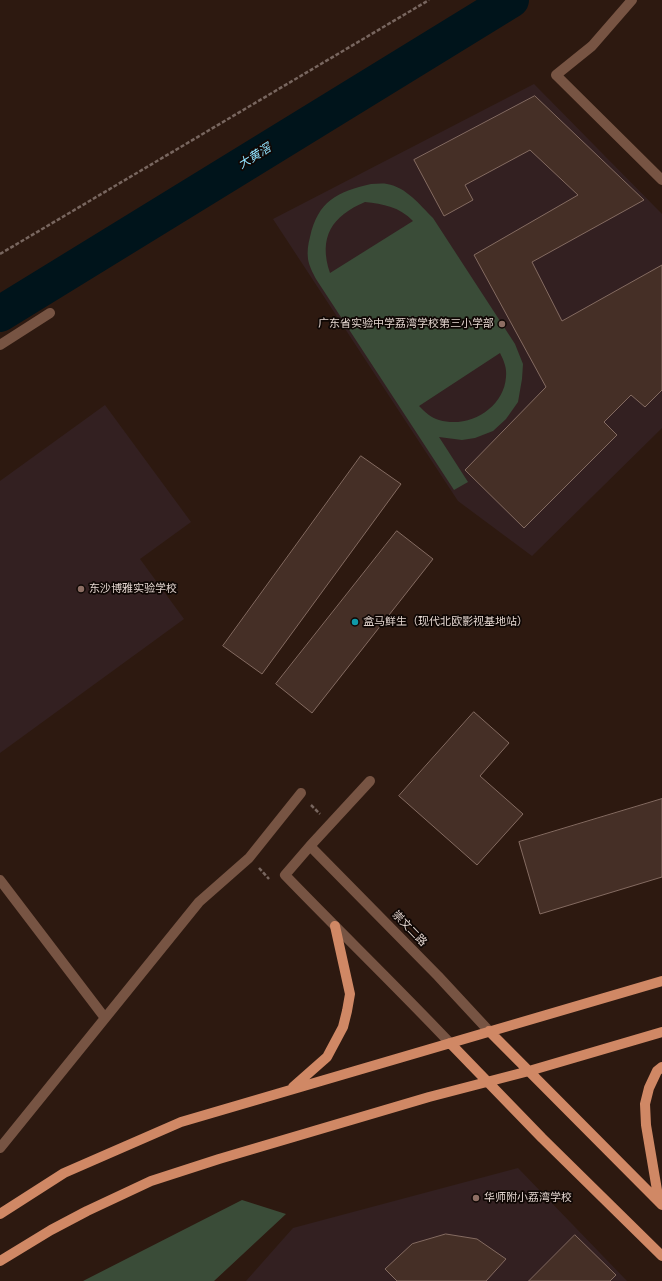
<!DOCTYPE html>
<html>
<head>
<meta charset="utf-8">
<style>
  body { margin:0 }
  canvas { display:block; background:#2d1910 }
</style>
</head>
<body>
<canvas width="662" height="1281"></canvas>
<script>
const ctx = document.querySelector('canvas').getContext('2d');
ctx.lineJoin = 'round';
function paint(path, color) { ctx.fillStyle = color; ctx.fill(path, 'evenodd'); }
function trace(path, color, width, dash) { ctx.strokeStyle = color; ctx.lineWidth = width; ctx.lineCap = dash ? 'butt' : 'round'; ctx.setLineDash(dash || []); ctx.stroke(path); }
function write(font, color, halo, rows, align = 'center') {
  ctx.font = font + ' Roboto,"Noto Sans SC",sans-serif'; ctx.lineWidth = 3.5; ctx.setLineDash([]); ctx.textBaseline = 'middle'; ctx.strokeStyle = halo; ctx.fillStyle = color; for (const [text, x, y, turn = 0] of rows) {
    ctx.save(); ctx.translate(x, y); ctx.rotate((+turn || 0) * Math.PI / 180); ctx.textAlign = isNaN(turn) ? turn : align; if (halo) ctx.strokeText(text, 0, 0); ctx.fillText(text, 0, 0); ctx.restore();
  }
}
paint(new Path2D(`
  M534,84L662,214V428L532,556L458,501L273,219Z
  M105,405L191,522L140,559L184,619L0,753V481Z
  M518,1168L627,1281H246L293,1228Z`), '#332021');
paint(new Path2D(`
  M371,184C376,184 382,183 387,184C406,187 420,205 433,218L515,344L523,364L522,379L518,402L506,419L493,431L475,438L462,440L439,437L468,482L454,490L316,279C313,273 309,266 308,259C307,252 308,244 310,237C318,201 337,192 371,184ZM365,202C383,204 400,207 413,221L330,273C318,237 332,216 365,202ZM500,353C504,361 507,368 506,377C504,408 469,429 439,420C431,418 425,412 419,406Z
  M242,1200L286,1214L214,1281H83Z`), '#3a4c38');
trace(new Path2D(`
  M0,314L511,0`), '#00141b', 36);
const building = new Path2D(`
  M535,96L644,200L532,262L562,321L662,265V390L645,407L631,395L604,422L617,435L524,528L465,470L546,387L474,255L578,195L530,150L465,185L473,200L444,216L414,160Z
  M361,456L401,484L262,674L223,646Z
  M397,531L433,559L312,713L276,684Z
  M474,712L509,743L480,776L523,814L477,865L399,796Z
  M662,799V877L540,914L519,842Z
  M446,1234L477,1239L506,1259L486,1281H397L385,1269L412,1244Z
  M575,1235L616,1275L610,1281H529Z`);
paint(building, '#452f26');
trace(building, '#846b61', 1);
trace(new Path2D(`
  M0,254L429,0
  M311,805L320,814
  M259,868L269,879`), '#78665f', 2.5, [4, 2]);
trace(new Path2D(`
  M632,0L592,46L556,75L662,180
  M0,345L50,313
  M370,781L310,846L285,875C340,932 396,986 450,1043
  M310,846L438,976L489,1031
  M0,880L105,1018
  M0,1148L199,902L249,858L301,793`), '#775443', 10);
trace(new Path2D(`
  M489,1031L662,1205
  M450,1043L542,1138L662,1256
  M293,1087L327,1057L343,1027L347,1011L350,994L335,926
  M659,1202L646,1125L645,1104L649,1088L657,1071L662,1067
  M0,1214L64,1173L181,1122L662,981
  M0,1261L51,1230L87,1211L151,1181L219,1159L429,1097L529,1071L662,1032`), '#d08865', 10);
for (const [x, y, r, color] of [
  [502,324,4,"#8d6e63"],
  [81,589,4,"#8d6e63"],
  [355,622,4,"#0f9aa8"],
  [476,1198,4,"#8d6e63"]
]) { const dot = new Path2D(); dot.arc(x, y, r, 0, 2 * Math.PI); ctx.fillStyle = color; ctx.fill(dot); trace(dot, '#0f0704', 1.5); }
write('11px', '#e3d5cf', '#0f0704', [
  ["广东省实验中学荔湾学校第三小学部",494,324,"right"],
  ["东沙博雅实验学校",89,589],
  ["盒马鲜生（现代北欧影视基地站）",363,622],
  ["华师附小荔湾学校",484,1198]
], 'left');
write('11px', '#e3d5cf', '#0f0704', [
  ["崇文二路",409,929,46]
]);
write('italic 12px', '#91e3ff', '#0f0704', [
  ["大黄滘",255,157,-32]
]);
</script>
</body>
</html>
